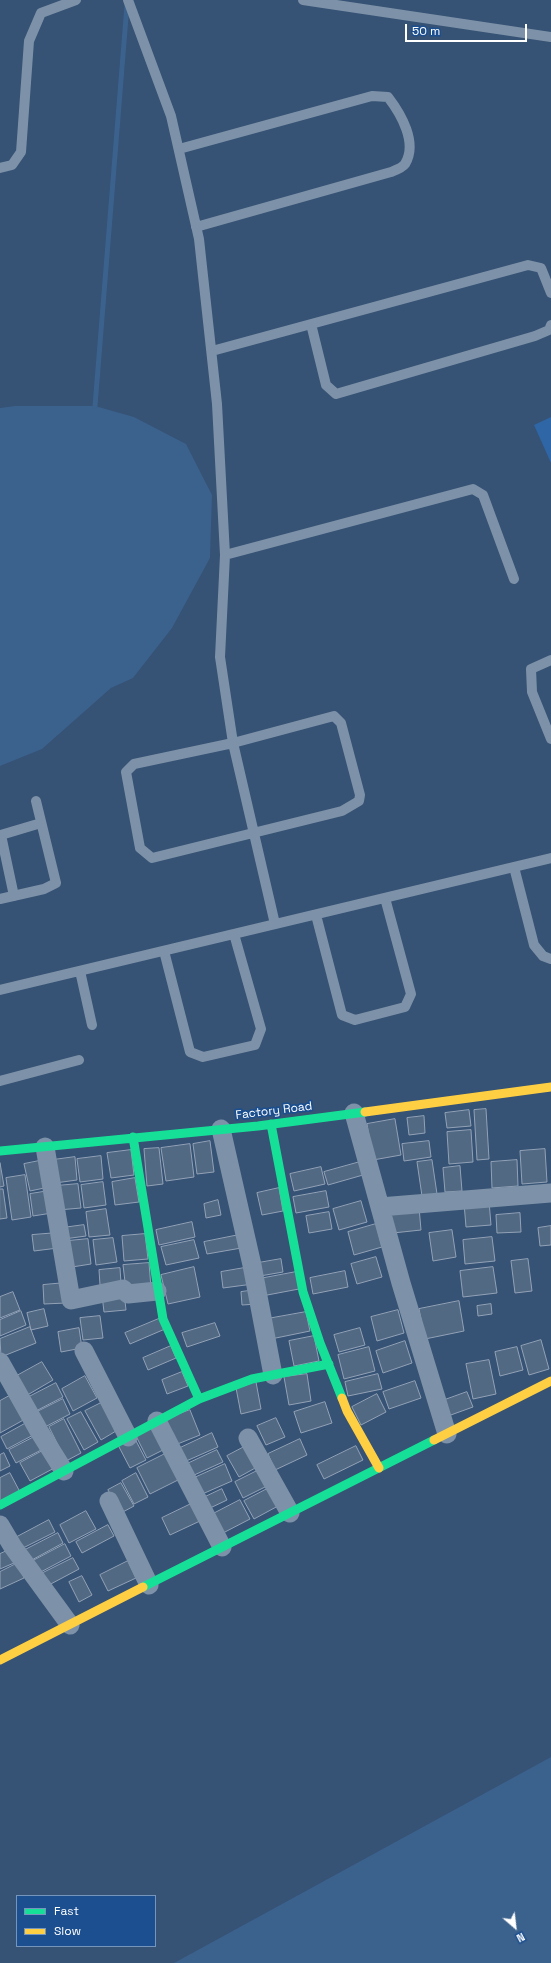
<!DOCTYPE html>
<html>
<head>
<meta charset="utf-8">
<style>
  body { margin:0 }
  #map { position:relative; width:551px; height:1963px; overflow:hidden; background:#365274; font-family:"Space Grotesk",sans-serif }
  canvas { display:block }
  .legend { position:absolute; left:16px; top:1895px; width:140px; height:52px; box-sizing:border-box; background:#1b4f8f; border:1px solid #7695bc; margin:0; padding:5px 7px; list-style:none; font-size:12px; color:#fff }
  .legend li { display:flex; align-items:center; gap:8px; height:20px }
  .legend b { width:20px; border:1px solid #7695bc }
  .north { position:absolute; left:495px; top:1907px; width:40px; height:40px; -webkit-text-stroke:3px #1b4f8f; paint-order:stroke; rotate:152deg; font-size:11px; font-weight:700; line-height:16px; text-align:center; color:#fff }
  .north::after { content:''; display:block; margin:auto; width:14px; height:18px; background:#fff; clip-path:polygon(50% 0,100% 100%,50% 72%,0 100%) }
  .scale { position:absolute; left:405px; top:24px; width:122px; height:18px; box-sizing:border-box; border:2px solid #fff; border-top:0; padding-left:5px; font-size:12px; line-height:14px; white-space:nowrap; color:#fff; -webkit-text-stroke:3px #1b4f8f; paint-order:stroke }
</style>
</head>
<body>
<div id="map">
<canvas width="551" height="1963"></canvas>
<ul class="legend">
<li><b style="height:5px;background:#16e098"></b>Fast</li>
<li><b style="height:5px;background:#ffcf43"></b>Slow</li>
</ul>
<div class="north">N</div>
<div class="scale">50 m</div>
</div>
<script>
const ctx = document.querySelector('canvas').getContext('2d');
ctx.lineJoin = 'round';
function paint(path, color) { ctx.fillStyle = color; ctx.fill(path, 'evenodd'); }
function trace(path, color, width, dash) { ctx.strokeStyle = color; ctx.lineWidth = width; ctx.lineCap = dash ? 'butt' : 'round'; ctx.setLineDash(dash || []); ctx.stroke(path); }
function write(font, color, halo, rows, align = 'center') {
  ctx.font = font + ' "Space Grotesk",sans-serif'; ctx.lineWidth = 3.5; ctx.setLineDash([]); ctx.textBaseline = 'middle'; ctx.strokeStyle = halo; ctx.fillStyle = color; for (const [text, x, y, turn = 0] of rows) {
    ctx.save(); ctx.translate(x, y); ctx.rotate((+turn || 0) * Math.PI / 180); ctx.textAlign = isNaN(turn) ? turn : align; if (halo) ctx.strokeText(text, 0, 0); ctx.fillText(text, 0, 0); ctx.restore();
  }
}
paint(new Path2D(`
  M551,417V463L534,425Z`), '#2f66a5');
paint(new Path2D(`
  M15,406H95L134,417L186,444L212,495L210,558L172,628L133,678L111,688L42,749L0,766V408Z
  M551,1757V1963H174Z`), '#3b618d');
trace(new Path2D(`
  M95,406L127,5`), '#3b618d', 5);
const building = new Path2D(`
  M486,1109L489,1159L477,1160L474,1110Z
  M469,1110L471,1126L447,1128L445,1113Z
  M424,1116L425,1133L409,1135L407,1118Z
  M395,1119L401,1155L373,1160L367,1124Z
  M471,1130L473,1162L449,1164L447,1132Z
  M210,1141L214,1172L197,1174L193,1144Z
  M429,1141L431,1157L404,1161L402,1144Z
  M190,1144L194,1177L166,1181L161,1148Z
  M159,1148L163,1184L147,1186L144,1149Z
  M545,1149L547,1182L522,1184L520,1151Z
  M131,1150L134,1175L111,1178L107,1153Z
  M101,1156L103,1179L80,1182L77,1159Z
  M75,1157L77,1180L55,1183L53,1160Z
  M44,1160L49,1187L30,1191L24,1164Z
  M432,1160L437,1194L422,1196L417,1162Z
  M517,1160L518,1186L492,1188L491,1162Z
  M360,1162L363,1175L328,1185L324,1172Z
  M0,1163L4,1186L0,1187Z
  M460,1166L462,1191L445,1192L443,1168Z
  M321,1167L325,1184L294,1191L290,1174Z
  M25,1175L31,1217L12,1220L6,1178Z
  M135,1178L139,1202L115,1205L112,1182Z
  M103,1182L106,1205L84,1208L81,1185Z
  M78,1184L81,1208L58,1210L56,1186Z
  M279,1188L283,1211L262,1215L257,1193Z
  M0,1189H3L7,1218L0,1219Z
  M49,1191L52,1213L33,1216L30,1194Z
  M326,1191L329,1207L296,1213L293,1197Z
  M218,1200L221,1215L206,1218L204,1204Z
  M361,1201L367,1222L339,1230L333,1209Z
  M489,1201L491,1225L466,1227L464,1203Z
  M419,1207L421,1230L393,1233L390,1211Z
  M106,1209L110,1235L89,1237L86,1212Z
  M329,1212L332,1229L309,1233L306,1216Z
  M520,1213L521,1232L497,1233L496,1215Z
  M192,1222L195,1237L159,1245L156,1230Z
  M376,1224L382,1247L354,1255L348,1232Z
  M84,1225L86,1236L64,1239L62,1228Z
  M551,1226V1245L540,1246L538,1228Z
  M452,1230L456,1257L433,1261L429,1233Z
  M57,1233L58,1248L34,1251L32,1235Z
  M145,1234L148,1259L124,1261L122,1236Z
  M244,1234L247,1247L207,1254L204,1242Z
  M492,1237L495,1261L465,1264L463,1240Z
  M113,1238L117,1262L96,1265L93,1240Z
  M88,1239L91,1264L72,1267L68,1241Z
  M194,1240L199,1258L166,1265L161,1247Z
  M376,1257L382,1277L357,1284L351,1264Z
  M281,1259L283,1272L260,1276L258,1263Z
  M528,1259L532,1291L515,1293L511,1261Z
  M149,1263L151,1288L126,1290L123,1265Z
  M194,1267L200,1297L168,1304L161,1275Z
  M250,1267L253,1284L223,1288L221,1272Z
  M493,1267L497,1293L463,1297L460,1271Z
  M120,1268L121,1283L100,1285L99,1270Z
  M345,1271L348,1287L313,1294L310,1278Z
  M296,1272L299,1289L262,1296L259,1279Z
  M65,1283L66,1303L44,1304L43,1285Z
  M256,1290L258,1304L242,1305L241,1292Z
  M13,1292L20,1310L0,1318V1297Z
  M124,1292L126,1310L104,1312L102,1295Z
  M459,1301L464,1331L425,1339L419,1309Z
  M491,1304L492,1314L478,1316L477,1306Z
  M44,1309L48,1326L31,1330L27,1313Z
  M398,1310L404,1333L377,1341L371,1317Z
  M21,1311L26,1325L0,1336V1320Z
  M306,1312L310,1331L271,1339L267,1319Z
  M100,1316L103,1338L83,1340L80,1318Z
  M161,1318L165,1329L130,1344L125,1333Z
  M215,1323L220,1336L187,1347L182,1333Z
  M30,1327L36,1343L1,1357L0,1339Z
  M79,1328L82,1348L61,1352L58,1332Z
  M360,1328L365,1345L339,1352L334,1335Z
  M314,1336L319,1361L294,1366L289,1341Z
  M541,1340L549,1369L529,1375L521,1346Z
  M405,1341L412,1363L383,1373L376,1351Z
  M171,1346L176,1358L148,1370L143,1358Z
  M369,1347L375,1371L344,1379L338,1355Z
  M517,1347L523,1370L500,1376L495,1352Z
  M489,1360L496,1394L473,1399L466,1364Z
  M42,1362L53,1380L24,1397L13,1378Z
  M182,1372L188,1386L167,1394L162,1380Z
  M307,1374L311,1401L289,1405L284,1377Z
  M378,1374L382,1389L348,1396L345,1382Z
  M85,1376L97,1398L73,1411L62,1389Z
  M415,1381L421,1398L389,1409L383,1392Z
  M256,1382L261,1409L241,1414L236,1388Z
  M56,1383L63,1397L34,1412L27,1398Z
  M467,1392L473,1407L448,1416L442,1401Z
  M13,1394L27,1418L0,1433V1401Z
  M377,1394L386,1412L361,1425L352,1407Z
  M63,1399L70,1414L43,1428L35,1413Z
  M325,1402L332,1423L301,1433L294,1412Z
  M101,1403L116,1431L101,1440L85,1411Z
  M190,1410L200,1435L175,1445L164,1420Z
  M81,1412L98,1442L84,1450L67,1419Z
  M276,1418L285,1437L266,1445L257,1426Z
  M64,1419L81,1453L66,1461L49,1427Z
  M30,1421L37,1433L7,1449L1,1437Z
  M154,1427L165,1449L147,1458L136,1436Z
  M212,1433L218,1447L184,1462L178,1449Z
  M38,1435L45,1448L16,1463L9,1450Z
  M134,1437L146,1460L130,1468L118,1445Z
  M300,1439L307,1455L275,1470L268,1454Z
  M246,1446L257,1467L239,1477L227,1456Z
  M356,1446L363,1460L324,1479L317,1465Z
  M48,1448L58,1466L30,1481L20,1463Z
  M217,1450L223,1462L192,1476L187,1464Z
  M4,1453L10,1466L0,1471V1455Z
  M167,1453L180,1479L150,1494L137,1468Z
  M225,1464L232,1481L200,1495L192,1479Z
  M259,1470L267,1486L243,1498L235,1482Z
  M10,1473L20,1492L0,1503V1478Z
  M136,1473L148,1497L134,1504L122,1481Z
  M121,1483L134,1506L121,1513L108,1490Z
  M269,1488L278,1506L254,1519L244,1501Z
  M222,1489L227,1500L208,1509L203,1498Z
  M240,1500L250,1519L223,1533L213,1514Z
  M191,1504L200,1521L170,1535L162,1518Z
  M86,1511L96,1529L69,1543L60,1525Z
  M49,1520L55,1532L23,1548L17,1537Z
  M108,1525L114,1536L82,1553L76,1542Z
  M58,1533L63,1543L30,1561L25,1550Z
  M65,1544L71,1556L37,1574L31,1562Z
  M9,1550L14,1563L0,1569V1554Z
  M73,1558L79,1569L47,1586L41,1574Z
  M128,1561L136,1578L108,1591L100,1575Z
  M18,1563L24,1578L0,1589V1572Z
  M82,1576L92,1595L79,1602L69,1582Z`);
paint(building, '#526984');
trace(building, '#92a2b6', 1);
trace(new Path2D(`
  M128,0L171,116L199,239L217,404L225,555L220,657L233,743L275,924
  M303,0L551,37
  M179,149L372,96L388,97C401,114 418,143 405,164C402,168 396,170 391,172L196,227
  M0,168L12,165L21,152L29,41L41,13L76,0
  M311,324L326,385L336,394L535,336L549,330L551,325
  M212,351L528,265L541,268L551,293
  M225,555L473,489L483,495L514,579
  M551,660L531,669L532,692L551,739
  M334,716L341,723L360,795L359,801L342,811L152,858L140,848L126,772L134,764L233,743Z
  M514,867L534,945L543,956L551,959
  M14,896L1,835L41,823
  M0,899L44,889L56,883L36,801
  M316,915L342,1015L355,1020L405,1007L411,994L385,898
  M164,951L190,1052L203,1057L255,1045L261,1029L234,934
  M80,971L92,1025
  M0,990L551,858
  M0,1081L79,1060`), '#7d92a8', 10);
trace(new Path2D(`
  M354,1113L401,1283L447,1434
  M221,1129L252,1265L273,1375
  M45,1147L71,1300L123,1289L128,1294L157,1291
  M380,1207L551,1193
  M84,1351L128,1437
  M0,1362L39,1431L64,1471
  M157,1421L222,1547
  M248,1438L290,1513
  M109,1501L149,1585
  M0,1525L13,1547L70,1625`), '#7d92a8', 19);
trace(new Path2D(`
  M271,1124L303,1292L320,1343L342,1398
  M133,1137L163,1319L199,1399
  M0,1151L258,1126L365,1112
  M0,1505L199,1399L252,1379L329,1364
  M143,1587L434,1440`), '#16e098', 9);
trace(new Path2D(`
  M365,1112L551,1087
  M342,1398L347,1411L379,1468
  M434,1440L551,1381
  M0,1660L143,1587`), '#ffcf43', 9);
write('12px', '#fff', '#1b4f8f', [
  ["Factory Road",274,1111,-7]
]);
</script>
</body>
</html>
